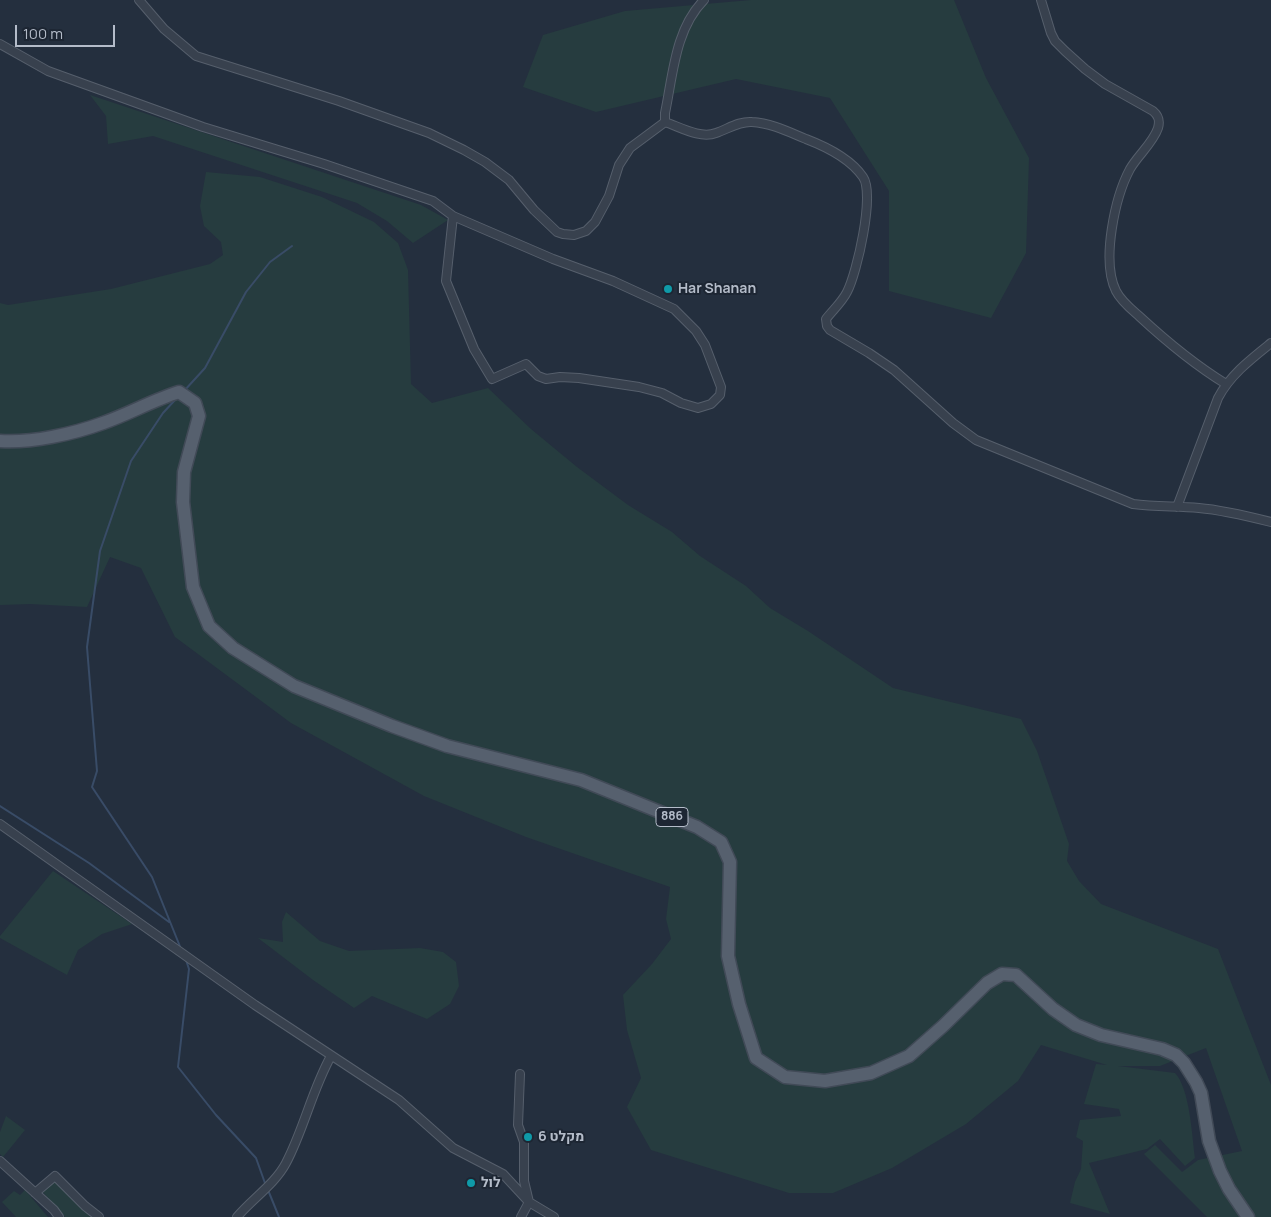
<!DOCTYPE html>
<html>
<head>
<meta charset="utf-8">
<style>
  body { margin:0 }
  #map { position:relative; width:1271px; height:1217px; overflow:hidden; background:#242f3e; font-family:Manrope,sans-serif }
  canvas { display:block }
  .scale { position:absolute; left:15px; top:25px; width:100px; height:22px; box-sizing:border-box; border:2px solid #b4bcc9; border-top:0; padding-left:6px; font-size:15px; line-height:18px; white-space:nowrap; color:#b4bcc9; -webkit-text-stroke:4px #1d2633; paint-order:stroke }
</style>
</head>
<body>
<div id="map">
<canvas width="1271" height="1217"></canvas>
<div class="scale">100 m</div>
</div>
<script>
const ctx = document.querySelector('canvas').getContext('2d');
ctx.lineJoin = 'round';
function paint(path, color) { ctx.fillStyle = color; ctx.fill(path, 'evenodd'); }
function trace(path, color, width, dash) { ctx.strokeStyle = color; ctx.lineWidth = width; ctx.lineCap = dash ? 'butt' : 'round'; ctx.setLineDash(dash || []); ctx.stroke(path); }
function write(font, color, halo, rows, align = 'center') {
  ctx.font = font + ' Manrope,Heebo,sans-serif'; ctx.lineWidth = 4; ctx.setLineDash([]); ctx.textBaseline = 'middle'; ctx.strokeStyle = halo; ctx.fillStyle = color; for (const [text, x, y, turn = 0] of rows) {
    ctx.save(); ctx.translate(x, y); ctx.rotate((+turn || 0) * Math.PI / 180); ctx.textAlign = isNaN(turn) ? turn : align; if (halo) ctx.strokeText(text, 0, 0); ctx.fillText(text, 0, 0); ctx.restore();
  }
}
paint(new Path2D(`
  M751,0H954L986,78L1029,158L1026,253L991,318L889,291V191L830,98L736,79L596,112L523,87L543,35L625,11Z
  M90,95L421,205L448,220L413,243L387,221L357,203L153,136L108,144L106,116Z
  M206,172L260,177L322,197L374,222L398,243L408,270L411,384L432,403L488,388L531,429L577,467L628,505L672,532L700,556L746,586L770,608L808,631L893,688L1021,719L1037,751L1069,844L1067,861L1079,881L1101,904L1218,949L1271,1085V1217H1207L1144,1154L1155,1145L1182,1172L1198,1160L1242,1151L1206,1048L1160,1066H1118L1175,1073C1190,1089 1192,1136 1195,1158L1185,1166L1160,1139L1147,1149L1089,1163L1110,1214L1070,1203L1075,1182L1081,1169L1083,1141L1076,1137L1080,1120L1121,1116L1119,1109L1084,1104L1096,1064L1107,1065L1041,1045L1018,1081L966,1124L892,1168L833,1193H789L651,1150L627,1107L641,1078L627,1030L623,995L652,964L671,939L666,919L670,887L526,837L424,796L291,723L175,637L141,568L110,557L87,607L30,604L0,605V303L8,305L111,289L210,264L223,255L221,242L204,226L200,206Z
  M53,871L132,924L102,934L78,950L67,975L0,938V936Z
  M286,912L320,941L349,951L420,948L443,952L456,962L459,986L450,1004L427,1019L372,996L354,1008L313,980L258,938L283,942L282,922Z
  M6,1116L25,1130L3,1157L0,1154V1132Z
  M55,1181L94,1217H65L42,1191Z
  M25,1190L48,1217H16L2,1202L14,1191L20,1195Z`), '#263c3f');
trace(new Path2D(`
  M184,391L205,368L246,292L270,262L292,246
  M175,400L163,413L131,461L100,551L87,647L97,771L92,787L152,877L181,949
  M0,806L89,863L169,922
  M186,960L189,969L178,1067L216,1115L256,1158L266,1186
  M268,1190L279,1217`), '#394c67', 2);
const street = new Path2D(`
  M139,0L164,29L196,56L339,101L429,133L464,150L485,162L509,180L534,210L557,232L563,234L574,235L586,231L595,222L609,196L619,165L630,148L665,122C680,127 700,139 716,133C728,129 739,121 752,122C771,123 789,132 806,139C827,147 850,158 863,177C875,194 857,273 847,292C842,302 833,310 826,319L827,326L830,330L869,353L894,370L953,423L976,440L1133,504C1155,507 1177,506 1199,508C1223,510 1247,516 1271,522
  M1041,0L1051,33L1055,41L1065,51L1085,69L1105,84L1153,111C1159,116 1160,121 1158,128C1153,143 1138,155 1130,169C1115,197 1101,261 1116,291C1121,301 1131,309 1139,316C1166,341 1195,365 1226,384
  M0,44L48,71L203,127L324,164L433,201L453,216
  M665,122V113C673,75 675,29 704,0
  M453,216L553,259L613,281L674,309L696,331L705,345L721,387L720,395L711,404L698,408L681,403L662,393L639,387L579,378L560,377L546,379L538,376L526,364L492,379L474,349L446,281Z
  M1177,507L1218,398C1230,375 1251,359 1271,343
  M0,824L255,1005L399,1100L453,1148L503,1174L529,1202L554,1217
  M520,1074L518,1125L524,1142V1181L529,1202L521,1217
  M0,1161L54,1210L59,1217
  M35,1193L55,1176L85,1206L99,1217
  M237,1217C252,1199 275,1184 286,1163C304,1129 312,1090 331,1056`);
const primary = new Path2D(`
  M0,441C32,443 73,434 103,423C129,414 153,400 179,392L195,403L199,416L184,472L183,502L193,587L209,626L233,648L294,686L392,726L447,746L581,780L697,827L721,842L730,862L728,956L739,1004L756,1058L785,1077L825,1081L871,1073L909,1056L943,1026L987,983L1002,974L1016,975L1053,1009L1076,1025L1101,1035L1162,1049L1176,1055L1184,1063L1196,1082L1201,1093L1209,1141L1220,1171L1229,1189L1248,1217`);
trace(street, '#565f6c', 10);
trace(primary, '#414a57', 15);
trace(street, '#38414e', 8);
trace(primary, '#56606e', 12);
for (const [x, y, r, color] of [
  [668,289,5,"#0f9aa8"],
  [528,1137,5,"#0f9aa8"],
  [471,1183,5,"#0f9aa8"]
]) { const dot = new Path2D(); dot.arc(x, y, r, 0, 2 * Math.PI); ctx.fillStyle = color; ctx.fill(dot); trace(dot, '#1d2633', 2); }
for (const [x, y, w] of [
  [672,817,32]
]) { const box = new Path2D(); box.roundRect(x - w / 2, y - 9.5, w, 19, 4); ctx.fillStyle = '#1d2633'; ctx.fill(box); trace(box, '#b4bcc9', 1); }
write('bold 12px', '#b4bcc9', null, [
  ["886",672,817]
]);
write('bold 14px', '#b4bcc9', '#1d2633', [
  ["Har Shanan",678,289],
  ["מקלט 6",538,1137],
  ["לול",481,1183]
], 'left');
</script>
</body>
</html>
